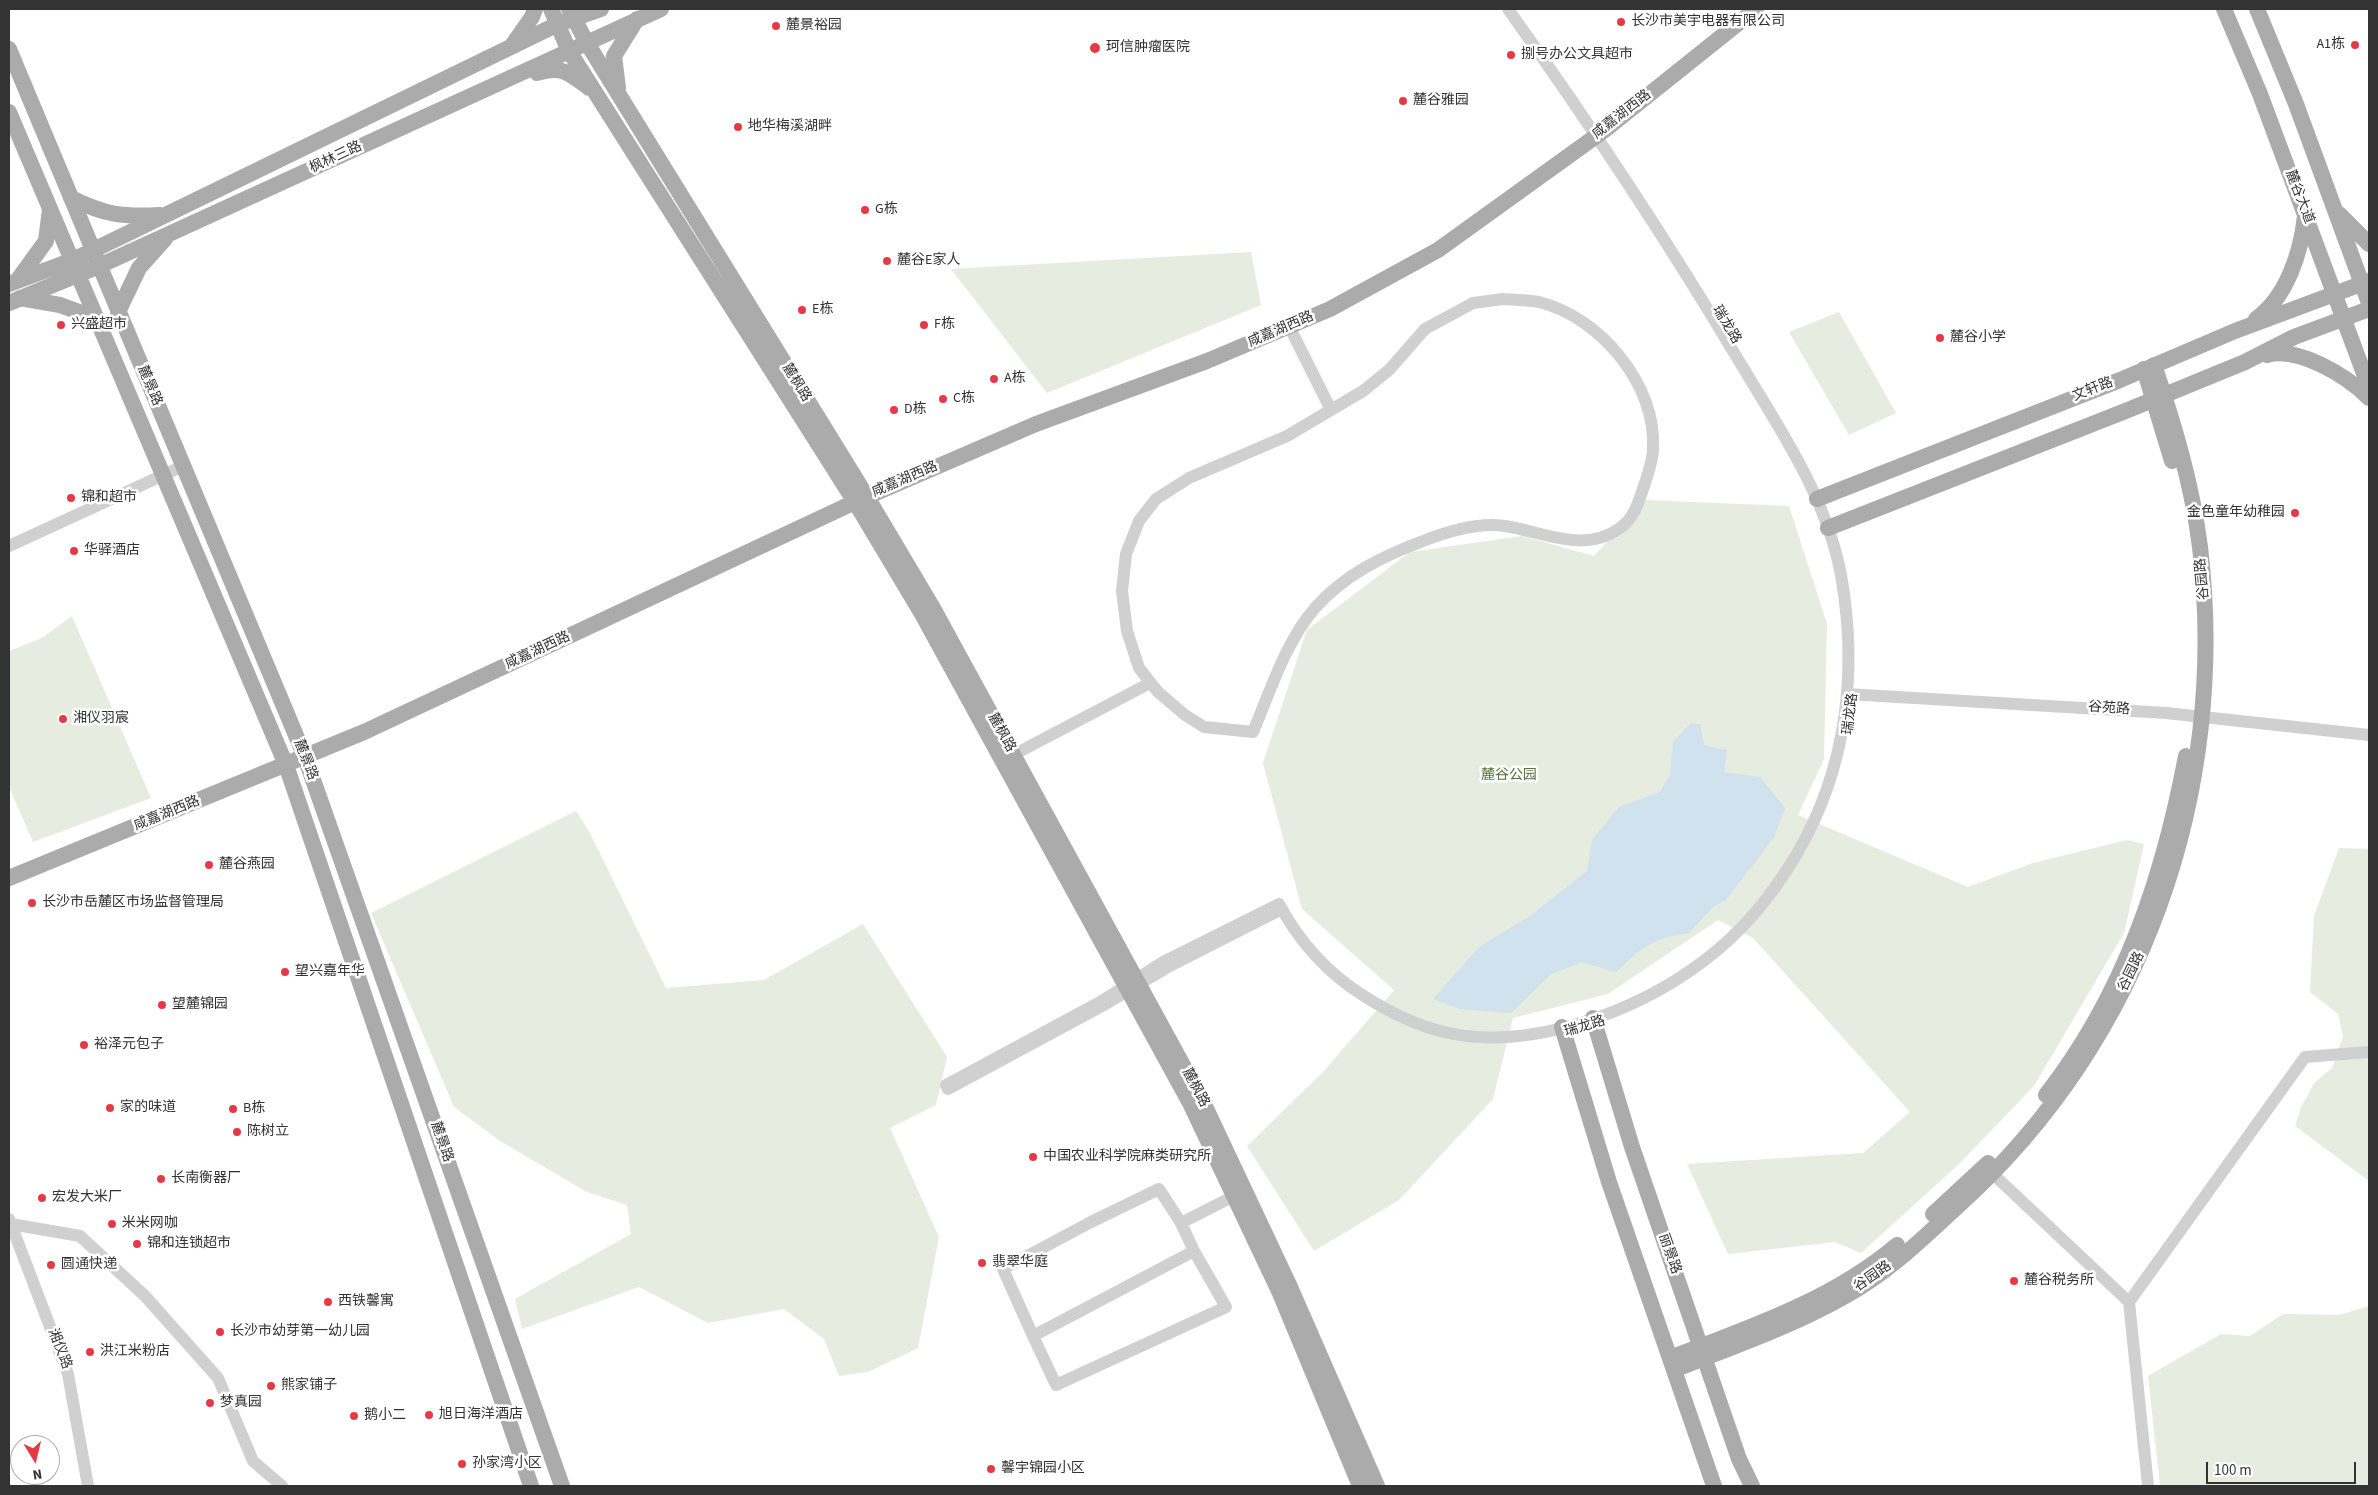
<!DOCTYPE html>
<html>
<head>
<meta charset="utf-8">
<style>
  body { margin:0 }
  #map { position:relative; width:2378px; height:1495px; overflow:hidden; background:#fff; font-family:"Source Sans 3",sans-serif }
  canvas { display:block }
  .frame { position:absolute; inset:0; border:10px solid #333; pointer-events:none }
  .north { position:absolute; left:10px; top:1435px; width:50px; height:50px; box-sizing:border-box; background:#fff; border:1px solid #adadad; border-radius:50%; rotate:171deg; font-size:14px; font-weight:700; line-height:20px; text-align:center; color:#333 }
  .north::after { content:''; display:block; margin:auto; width:18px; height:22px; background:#e63946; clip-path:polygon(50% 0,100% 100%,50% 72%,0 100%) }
  .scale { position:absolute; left:2206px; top:1462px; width:150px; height:22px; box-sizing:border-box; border:2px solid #333; border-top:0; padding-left:6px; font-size:15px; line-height:18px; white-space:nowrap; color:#333; -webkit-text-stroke:4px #fff; paint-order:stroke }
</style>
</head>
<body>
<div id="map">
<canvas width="2378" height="1495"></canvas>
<div class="frame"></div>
<div class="north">N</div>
<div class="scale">100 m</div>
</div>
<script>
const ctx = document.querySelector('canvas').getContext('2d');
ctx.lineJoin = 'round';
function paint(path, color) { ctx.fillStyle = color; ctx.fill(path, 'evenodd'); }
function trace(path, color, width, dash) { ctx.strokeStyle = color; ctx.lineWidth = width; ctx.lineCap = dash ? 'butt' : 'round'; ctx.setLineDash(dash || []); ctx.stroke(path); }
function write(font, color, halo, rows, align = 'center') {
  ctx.font = font + ' "Source Sans 3","Noto Sans SC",sans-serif'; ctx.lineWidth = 5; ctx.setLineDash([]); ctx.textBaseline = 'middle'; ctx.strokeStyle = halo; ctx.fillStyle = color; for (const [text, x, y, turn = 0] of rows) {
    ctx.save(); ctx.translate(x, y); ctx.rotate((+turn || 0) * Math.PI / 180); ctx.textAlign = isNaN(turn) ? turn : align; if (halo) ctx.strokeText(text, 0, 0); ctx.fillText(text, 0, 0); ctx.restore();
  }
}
paint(new Path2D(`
  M1251,252L1261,305L1047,393L951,269Z
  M1839,312L1896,413L1849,435L1789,332Z
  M1645,500L1789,506L1827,624L1824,759L1798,815L1968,887L2033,863L2127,840L2144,844L2124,933L2034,1086L1958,1165L1861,1253L1835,1242L1728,1254L1687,1164L1863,1153L1910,1112L1753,938L1718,920L1608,994L1513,1018L1493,1099L1399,1200L1314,1251L1247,1146L1323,1072L1394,990L1302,909L1263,763L1307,630L1410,552L1522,536L1594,556Z
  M72,616L151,798L33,842L9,787V651L42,638Z
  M576,811L589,831L666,988L764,980L863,924L947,1057L936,1105L890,1128L939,1237L918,1348L868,1372L839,1376L824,1339L784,1309L708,1323L639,1287L522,1329L515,1299L631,1234L627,1205L587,1192L500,1141L454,1107L371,913Z
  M2339,848L2369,849V1181L2295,1126L2301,1107L2315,1082L2332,1068L2343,1037L2338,1014L2310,992L2314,916Z
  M2369,1306V1486H2160L2148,1376L2221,1334L2250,1336L2283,1314L2339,1315Z`), '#e6ecdf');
paint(new Path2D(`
  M1690,724H1700L1704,745L1727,750L1724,772L1760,777L1785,808L1774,837L1726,900L1713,907L1689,933C1650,939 1644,946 1616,972L1581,962L1550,975L1511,1013L1460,1009L1433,999L1479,947L1530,916L1587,871L1592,840L1619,807L1660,792L1670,775L1673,742Z`), '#cfe2ee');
trace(new Path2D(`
  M1503,299C1515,300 1528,300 1539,302C1600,317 1657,385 1653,449C1653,459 1649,470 1646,480C1640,497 1636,517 1620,528C1584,554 1544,532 1505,526C1480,522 1446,532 1423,541C1383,556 1344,575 1315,608C1286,641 1270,692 1253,732L1204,727L1185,715L1158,692L1139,668L1127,631L1122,591L1126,554L1139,521L1156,499L1189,478L1287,436L1363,391L1389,370L1425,329L1473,303Z
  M1289,326L1331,410
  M9,546L183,466
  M1847,694L2166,713L2369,735
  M1013,755L1150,683
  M1282,909L1166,968L1102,1006L948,1089L946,1085L1100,1002L1163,962L1279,904C1300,943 1327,973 1364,996C1389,1012 1415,1025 1444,1032C1529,1052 1637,1012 1705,960C1742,932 1774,893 1798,852C1847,767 1858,671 1841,575C1826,496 1780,429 1739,361C1667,240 1590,124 1508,9
  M1993,1174L2129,1302
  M9,1219L68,1374L88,1486
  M1181,1223L1194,1251L1033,1336L1003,1269L1091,1222L1159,1189L1181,1223L1234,1196
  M11,1224L80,1236L145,1296L218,1378L253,1461L282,1486
  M1033,1336L1056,1385L1226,1307L1194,1251
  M2148,1486L2129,1302L2305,1057L2369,1052`), '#d0d0d0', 12);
trace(new Path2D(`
  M551,9L569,51L855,502L922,614L1191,1105L1279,1291L1360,1486
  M569,9L587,43L867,497L933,608L1202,1100L1290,1287L1377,1486
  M2224,9L2260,94L2369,387
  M2257,9L2296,104L2369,303
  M511,47L532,17L535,9
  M9,49L305,757L562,1486
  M537,73C561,65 570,73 589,88
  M618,88L614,56L637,19
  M9,112L286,765L531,1486
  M71,198C105,215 122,217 160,215
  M2339,214L2369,244
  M17,281L46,241L50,209
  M9,284L73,260L558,24L601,9
  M20,298L60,305L98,319
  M9,303L99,266L661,9
  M118,312L139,268L165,239
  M2256,319C2287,297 2301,252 2305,216
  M2267,355C2298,346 2347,376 2369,398
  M2144,369L2172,461
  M1817,499L2120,380L2235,331L2369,281
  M1828,528L2128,410L2245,362L2294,337L2369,309
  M9,878L364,732L855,502L1036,424L1207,361L1330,309L1438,250L1606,129L1756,9
  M1593,1018L1632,1147L1739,1459L1752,1486
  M1562,1027L1609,1182L1714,1486
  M2046,1095C2124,995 2163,878 2186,756
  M1933,1214L1988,1163
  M1670,1358C1749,1328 1832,1300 1897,1245
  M1674,1370C1732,1347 1793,1326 1847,1295C1889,1272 1924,1237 1959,1205C2143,1040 2229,791 2200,547C2192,484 2174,424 2154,365`), '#ababab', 16);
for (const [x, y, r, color] of [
  [1621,22,5,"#e63946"],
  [776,26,5,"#e63946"],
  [2355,45,5,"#e63946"],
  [1095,48,6,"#e63946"],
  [1511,55,5,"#e63946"],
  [1403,101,5,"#e63946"],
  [738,127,5,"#e63946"],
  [865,210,5,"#e63946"],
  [887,261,5,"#e63946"],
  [802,310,5,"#e63946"],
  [61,325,5,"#e63946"],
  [924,325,5,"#e63946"],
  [1940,338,5,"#e63946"],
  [994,379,5,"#e63946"],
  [943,399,5,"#e63946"],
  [894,410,5,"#e63946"],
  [71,498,5,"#e63946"],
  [2295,513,5,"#e63946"],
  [74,551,5,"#e63946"],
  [63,719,5,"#e63946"],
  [209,865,5,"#e63946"],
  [32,903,5,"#e63946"],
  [285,972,5,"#e63946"],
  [162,1005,5,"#e63946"],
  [84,1045,5,"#e63946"],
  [110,1108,5,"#e63946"],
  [233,1109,5,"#e63946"],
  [237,1132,5,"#e63946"],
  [1033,1157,5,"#e63946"],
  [161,1179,5,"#e63946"],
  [42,1198,5,"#e63946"],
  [112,1224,5,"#e63946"],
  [137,1244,5,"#e63946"],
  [982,1263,5,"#e63946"],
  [51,1265,5,"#e63946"],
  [2014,1281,5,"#e63946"],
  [328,1302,5,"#e63946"],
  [220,1332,5,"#e63946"],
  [90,1352,5,"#e63946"],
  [271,1386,5,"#e63946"],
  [210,1403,5,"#e63946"],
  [429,1415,5,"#e63946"],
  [354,1416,5,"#e63946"],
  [462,1464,5,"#e63946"],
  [991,1469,5,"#e63946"]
]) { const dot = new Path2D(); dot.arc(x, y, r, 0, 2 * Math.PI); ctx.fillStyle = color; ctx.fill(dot); trace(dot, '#fff', 2); }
write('14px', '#333', '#fff', [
  ["长沙市美宇电器有限公司",1631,22],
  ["麓景裕园",786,26],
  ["A1栋",2345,45,"right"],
  ["珂信肿瘤医院",1106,48],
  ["捌号办公文具超市",1521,55],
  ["麓谷雅园",1413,101],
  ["地华梅溪湖畔",748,127],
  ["G栋",875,210],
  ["麓谷E家人",897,261],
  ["E栋",812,310],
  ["兴盛超市",71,325],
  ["F栋",934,325],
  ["麓谷小学",1950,338],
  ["A栋",1004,379],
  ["C栋",953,399],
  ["D栋",904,410],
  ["锦和超市",81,498],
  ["金色童年幼稚园",2285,513,"right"],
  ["华驿酒店",84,551],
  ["湘仪羽宸",73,719],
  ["麓谷燕园",219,865],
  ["长沙市岳麓区市场监督管理局",42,903],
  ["望兴嘉年华",295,972],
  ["望麓锦园",172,1005],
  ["裕泽元包子",94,1045],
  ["家的味道",120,1108],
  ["B栋",243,1109],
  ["陈树立",247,1132],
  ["中国农业科学院麻类研究所",1043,1157],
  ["长南衡器厂",171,1179],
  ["宏发大米厂",52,1198],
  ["米米网咖",122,1224],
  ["锦和连锁超市",147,1244],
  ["翡翠华庭",992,1263],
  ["圆通快递",61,1265],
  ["麓谷税务所",2024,1281],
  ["西铁馨寓",338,1302],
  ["长沙市幼芽第一幼儿园",230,1332],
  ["洪江米粉店",100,1352],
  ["熊家铺子",281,1386],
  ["梦真园",220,1403],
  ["旭日海洋酒店",439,1415],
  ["鹅小二",364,1416],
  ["孙家湾小区",472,1464],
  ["馨宇锦园小区",1001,1469]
], 'left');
write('14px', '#333', '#fff', [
  ["咸嘉湖西路",1622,115,-38],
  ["枫林三路",336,158,-25],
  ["麓谷大道",2299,197,69],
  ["瑞龙路",1726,325,59],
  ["咸嘉湖西路",1281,330,-23],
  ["麓枫路",796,383,58],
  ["麓景路",149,386,67],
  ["文轩路",2093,390,-21],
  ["咸嘉湖西路",905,480,-23],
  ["谷园路",2203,579,-95],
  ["咸嘉湖西路",538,651,-25],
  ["谷苑路",2109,709,4],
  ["瑞龙路",1851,714,-83],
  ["麓枫路",1001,733,61],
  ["麓景路",305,760,69],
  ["咸嘉湖西路",167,814,-22],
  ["谷园路",2132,972,-64],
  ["瑞龙路",1585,1027,-17],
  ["麓枫路",1195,1088,62],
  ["麓景路",441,1142,71],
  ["丽景路",1669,1254,71],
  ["谷园路",1873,1277,-35],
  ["湘仪路",59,1349,69]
]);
write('14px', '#56703f', '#fff', [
  ["麓谷公园",1509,776]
]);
</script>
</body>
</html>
